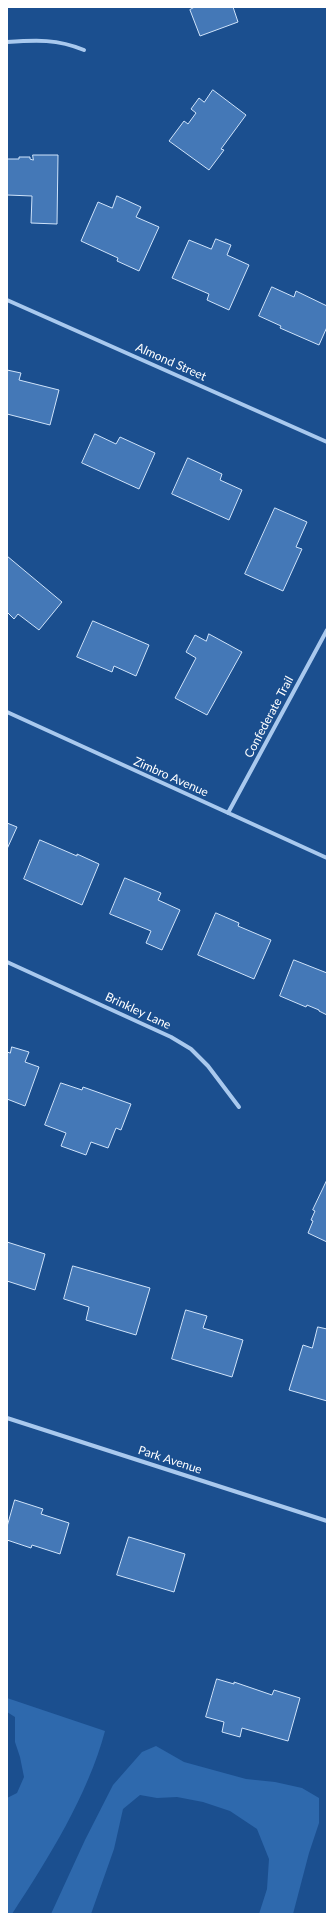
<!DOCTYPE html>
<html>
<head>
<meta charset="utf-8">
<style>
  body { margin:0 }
  #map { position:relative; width:334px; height:1921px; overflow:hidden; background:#1b4f8f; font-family:Lato,sans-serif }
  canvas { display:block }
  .frame { position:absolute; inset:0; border:8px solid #fff; pointer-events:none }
</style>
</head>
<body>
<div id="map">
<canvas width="334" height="1921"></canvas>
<div class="frame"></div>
</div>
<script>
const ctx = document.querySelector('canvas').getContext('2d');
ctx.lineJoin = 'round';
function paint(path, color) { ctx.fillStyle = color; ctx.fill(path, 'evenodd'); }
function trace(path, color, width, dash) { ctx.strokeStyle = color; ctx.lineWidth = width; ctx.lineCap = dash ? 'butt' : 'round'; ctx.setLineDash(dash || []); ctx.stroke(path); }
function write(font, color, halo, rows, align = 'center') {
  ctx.font = font + ' Lato,sans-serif'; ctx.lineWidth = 3; ctx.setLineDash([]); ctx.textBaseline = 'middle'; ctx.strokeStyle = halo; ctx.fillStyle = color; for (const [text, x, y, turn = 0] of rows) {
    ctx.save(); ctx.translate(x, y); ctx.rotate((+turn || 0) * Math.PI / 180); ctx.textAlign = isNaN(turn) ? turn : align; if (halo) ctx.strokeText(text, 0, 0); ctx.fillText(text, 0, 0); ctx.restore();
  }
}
paint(new Path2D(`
  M7,1698L105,1731C88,1795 48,1859 12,1914H7V1798L17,1793L24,1777L20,1757L15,1742V1717L7,1712Z
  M156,1746L184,1762L246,1779L275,1782L302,1788L319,1798V1823L309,1853L293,1914H259L267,1889L269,1859L257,1829L230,1811L203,1802L177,1797L157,1798L140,1795L123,1809L114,1849L91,1914H51L85,1840L113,1785L142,1752Z`), '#2e69ad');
const building = new Path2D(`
  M195,7H233L238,22L200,36L190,10Z
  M213,90L246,115L221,149L224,150L209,170L169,141L184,121L188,124L196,113L191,109L199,98L204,102Z
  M33,155H58L57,224L31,223L32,196L7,195V159H19V157H30V159L33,160Z
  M117,196L141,207L136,217L159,227L139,271L117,261L118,258L81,241L98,202L112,208Z
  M216,239L231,245L227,255L249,265L229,310L207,300L209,294L172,278L189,240L211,249Z
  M272,287L294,297L296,291L327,306V327L319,345L280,328L281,326L259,316Z
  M7,370L21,373L19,380L59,390L50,425L7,414Z
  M95,434L116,444L120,437L155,453L139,489L82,463Z
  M188,458L222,474L220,480L242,490L229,520L172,494Z
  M275,508L307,522L296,547L302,549L283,591L245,574Z
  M7,556L62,602L39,630L18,614L14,619L7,612Z
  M93,621L149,645L136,676L114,666L112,672L77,657Z
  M209,634L242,652L207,715L175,698L196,658L186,652L195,635L206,641Z
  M7,823L17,827L7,849Z
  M40,840L77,856V854L99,864L82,905L24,879Z
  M125,878L161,893L158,900L180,910L162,950L146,943L151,931L110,914Z
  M216,913L239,923L238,926L271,940L254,979L198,955Z
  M294,960L327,973V1015L319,1011V1010L307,1005L306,1007L280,996Z
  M12,1047L29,1052L25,1062L39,1067L25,1106L7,1099V1052L10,1053Z
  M61,1083L82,1090L83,1087L131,1104L121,1130L116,1128L108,1148L91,1142L86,1155L61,1146L66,1133L45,1125Z
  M327,1180V1242L308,1233L313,1221L311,1220L315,1211L313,1210Z
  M7,1242L45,1254L35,1290L7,1281Z
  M73,1266L150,1288L136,1335L86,1320L89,1307L64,1299Z
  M186,1310L207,1316L203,1328L243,1340L232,1377L172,1359Z
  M318,1327L327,1329V1401L289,1390L303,1345L312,1348Z
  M15,1500L43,1509L41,1514L69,1523L60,1554L32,1545L31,1548L7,1540V1527Z
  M129,1537L185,1554L174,1592L117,1575Z
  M217,1679L234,1684V1682L272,1695L274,1690L300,1698L288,1741L242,1728L240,1737L222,1732L224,1722L206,1717Z`);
paint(building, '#4478b7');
trace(building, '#cfe3fa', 1);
trace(new Path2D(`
  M7,42C37,40 57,39 84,50
  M7,300L327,442
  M7,712L327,858
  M228,813L327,630
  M7,962L171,1037L191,1049L208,1066L239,1107
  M7,1418L327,1521`), '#a9c9ee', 4);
write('12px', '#fff', '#1b4f8f', [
  ["Almond Street",171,362,24],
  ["Confederate Trail",269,717,-62],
  ["Zimbro Avenue",171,777,24],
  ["Brinkley Lane",138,1011,25],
  ["Park Avenue",170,1460,18]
]);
</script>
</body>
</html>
